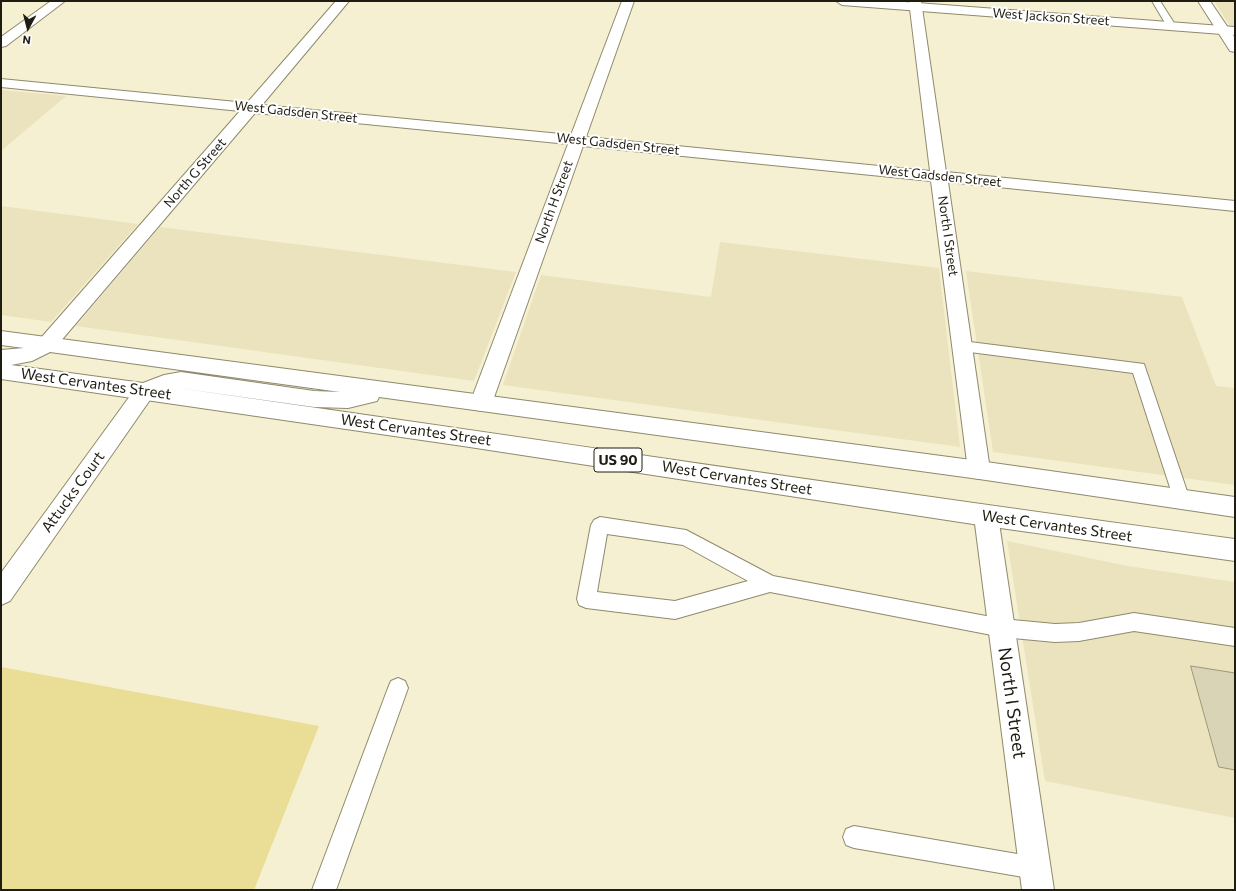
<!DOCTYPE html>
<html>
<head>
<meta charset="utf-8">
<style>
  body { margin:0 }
  #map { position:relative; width:1236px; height:891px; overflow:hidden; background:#f5f0d1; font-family:Commissioner,sans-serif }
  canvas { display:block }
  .frame { position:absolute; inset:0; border:2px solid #1f1d12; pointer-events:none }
  .north { position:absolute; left:8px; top:8px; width:40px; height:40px; -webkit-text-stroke:3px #fff; paint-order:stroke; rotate:187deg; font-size:11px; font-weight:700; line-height:16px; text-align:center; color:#1f1d12 }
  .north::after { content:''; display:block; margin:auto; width:14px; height:18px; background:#1f1d12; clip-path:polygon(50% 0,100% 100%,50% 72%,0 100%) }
</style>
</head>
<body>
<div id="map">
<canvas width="1236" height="891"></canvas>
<div class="frame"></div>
<div class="north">N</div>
</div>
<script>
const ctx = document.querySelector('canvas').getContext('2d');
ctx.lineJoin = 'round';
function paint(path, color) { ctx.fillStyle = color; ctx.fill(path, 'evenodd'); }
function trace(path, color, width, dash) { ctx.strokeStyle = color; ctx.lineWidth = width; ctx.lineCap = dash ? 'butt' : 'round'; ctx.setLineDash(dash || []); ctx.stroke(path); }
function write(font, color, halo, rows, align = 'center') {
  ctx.font = font + ' Commissioner,sans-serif'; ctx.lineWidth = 4; ctx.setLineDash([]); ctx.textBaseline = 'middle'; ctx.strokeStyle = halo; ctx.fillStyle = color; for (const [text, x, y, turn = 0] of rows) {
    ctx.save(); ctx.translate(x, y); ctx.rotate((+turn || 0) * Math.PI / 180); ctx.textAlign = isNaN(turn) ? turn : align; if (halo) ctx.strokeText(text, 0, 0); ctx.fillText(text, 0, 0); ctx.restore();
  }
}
paint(new Path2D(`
  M1214,1H1235V26H1230Z
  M1,90L66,96L1,151Z
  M1,206L138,224L51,322L1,315Z
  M160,227L516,272L474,381L76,326Z
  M720,242L939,268L960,447L503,385L541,275L711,297Z
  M966,271L1182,297L1216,386L1235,388V485L993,452Z
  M1007,541L1128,566L1235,582V818L1045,781Z`), '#eae3bd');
paint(new Path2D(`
  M1,667L319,726L254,890H1Z`), '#eadd95');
const building = new Path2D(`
  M1191,666L1235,673V770L1219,767Z`);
paint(building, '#d9d4b5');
trace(building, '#9c977a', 1);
const service = new Path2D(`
  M1152,1H1160L1176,26L1174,28H1168Z
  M962,341L1144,364L1190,500L1188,505L1182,507L1176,505L1174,500L1133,373L962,351L957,350L955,346L957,342Z
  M600,517L686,530L773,576L1002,619L1055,624L1079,623L1134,613L1235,628V646L1134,631L1079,641L1055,642L1002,637L770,592L675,619L586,608L579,605L577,599L591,525L594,520ZM607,534L683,545L748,581L675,601L597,592Z
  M398,678L405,681L408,688L336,890H312L388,688L391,681Z
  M854,826L1035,857L1043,860L1046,868L1043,876L1035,879L854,848L846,845L843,837L846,829Z`);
const minor = new Path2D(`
  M51,1H65L6,46L1,47V37Z
  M336,1H349L262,105L571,135L622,1H634L586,137L930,171L909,1H921L946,172L1235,201V211L948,182L990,470L987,477L979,479L971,477L968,470L931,181L583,146L492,403L488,409L481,411L474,409L470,403L568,144L255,113L54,349L47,351L40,349L37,344L40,339L240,111L1,87V79L247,103Z
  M1198,1H1210L1235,38V52L1230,51Z
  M145,383L152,385L155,391L152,397L10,601L1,605V573L138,385Z
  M986,506L994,509L998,516L1054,890H1022L974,516L978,509Z`);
const tertiary = new Path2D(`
  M836,1H891L1235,27V35L842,5Z`);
const primary = new Path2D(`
  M1,331L979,461L1235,497V517L979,479L379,397L377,401L348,408L314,407L178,388C531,438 882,492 1235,539V561L986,526L463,446L1,379V350L24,348L1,345ZM50,352L340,392L314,391L181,372L164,375L143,383L11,365L32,361Z`);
trace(service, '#8f8a6d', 2);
trace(minor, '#8f8a6d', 2);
trace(tertiary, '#8f8a6d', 2);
trace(primary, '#8f8a6d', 2);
paint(service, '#fff');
paint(minor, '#fff');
paint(tertiary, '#fff');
paint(primary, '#fff');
write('13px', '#1f1d12', '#fff', [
  ["West Jackson Street",1051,17,4],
  ["West Gadsden Street",296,112,6],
  ["West Gadsden Street",618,144,6],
  ["North G Street",195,173,-49],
  ["West Gadsden Street",940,176,6],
  ["North H Street",554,202,-70],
  ["North I Street",948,236,82]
]);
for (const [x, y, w] of [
  [618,460,48]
]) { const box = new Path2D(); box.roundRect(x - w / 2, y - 12, w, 24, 3); ctx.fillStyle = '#fff'; ctx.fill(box); trace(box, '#1f1d12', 1); }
write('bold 14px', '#1f1d12', null, [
  ["US 90",618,460]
]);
write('15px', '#1f1d12', '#fff', [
  ["West Cervantes Street",96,384,8],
  ["West Cervantes Street",416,430,8],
  ["West Cervantes Street",737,478,9],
  ["Attucks Court",73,492,-54],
  ["West Cervantes Street",1057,526,8]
]);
write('18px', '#1f1d12', '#fff', [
  ["North I Street",1012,703,82]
]);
</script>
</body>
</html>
